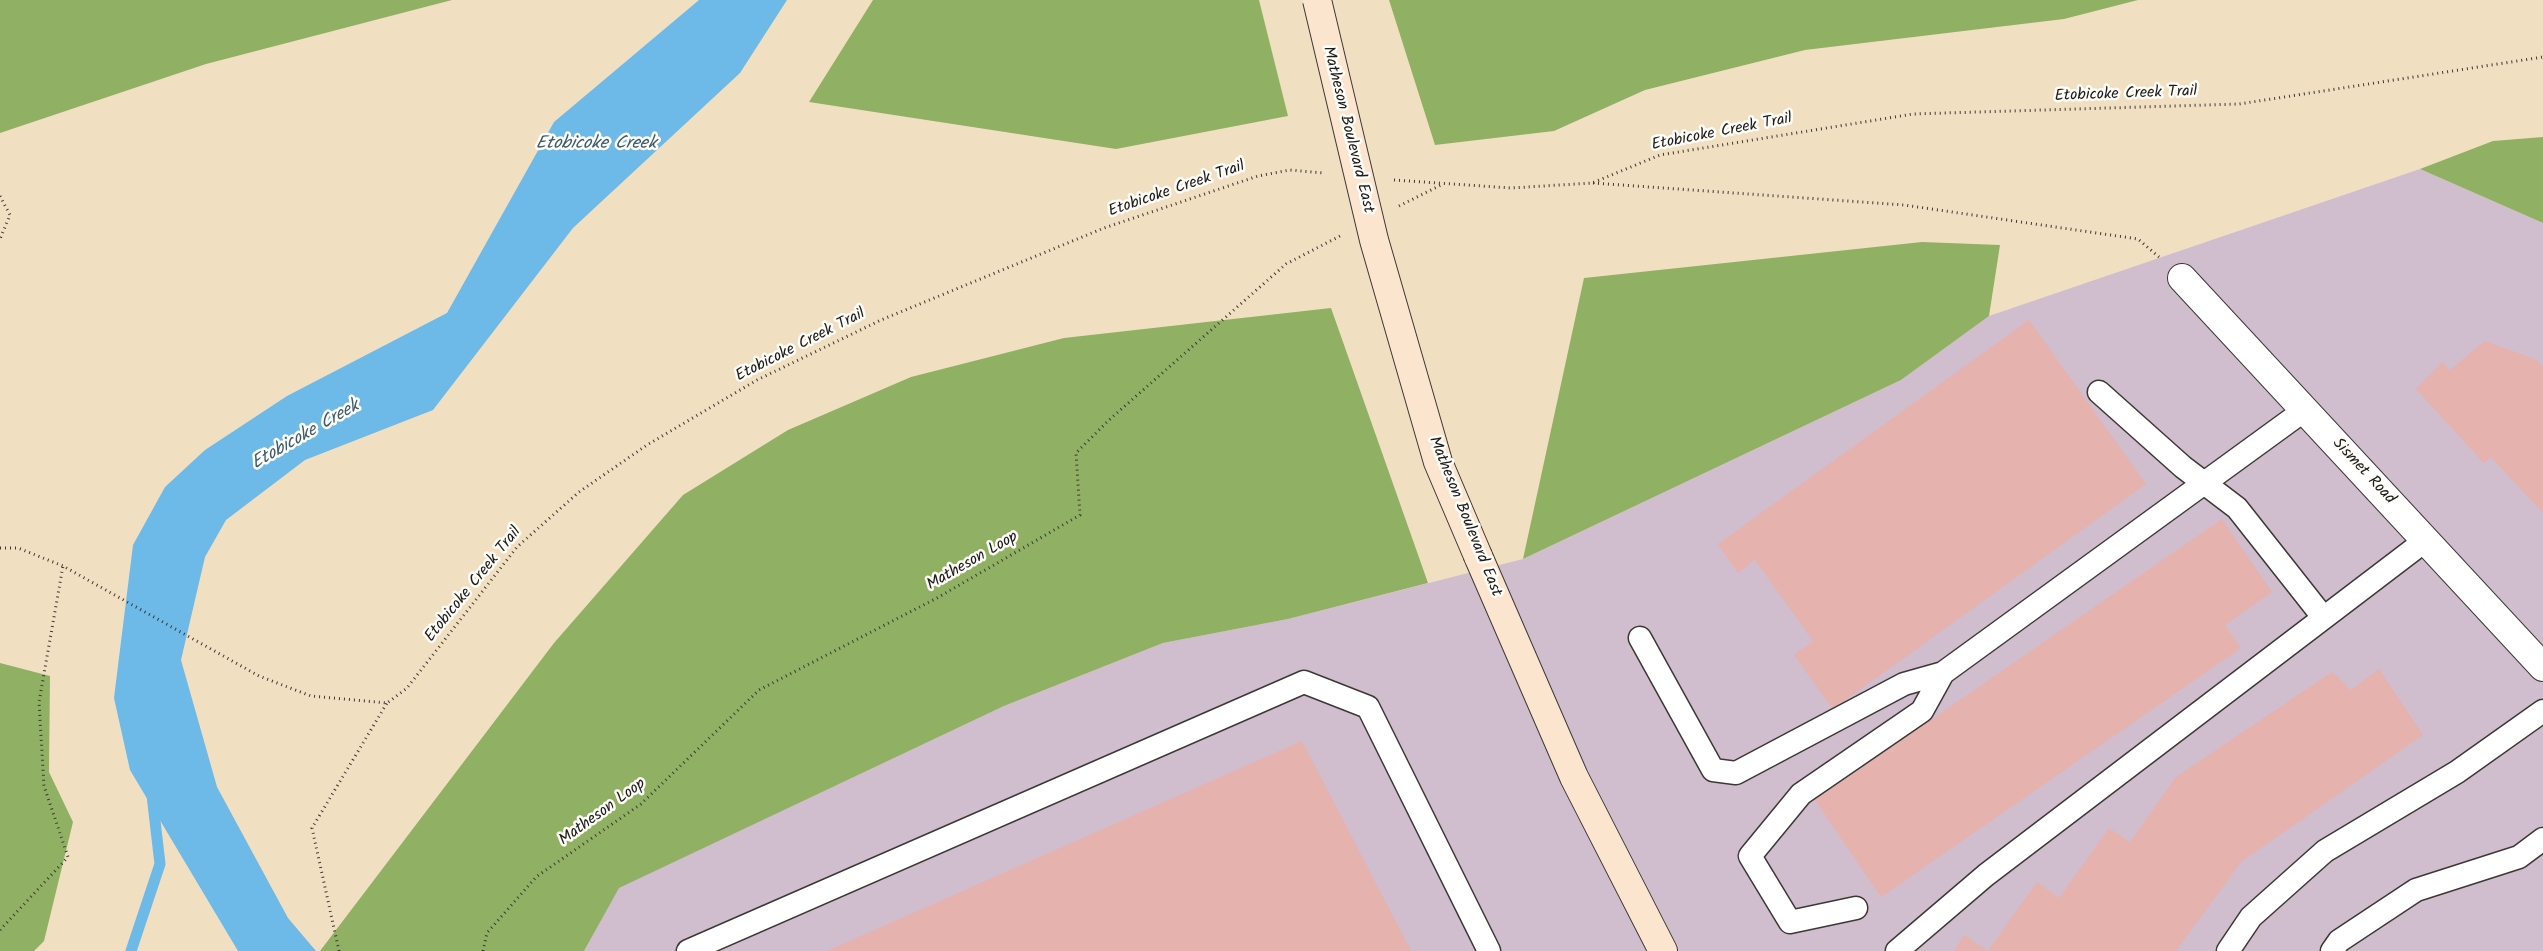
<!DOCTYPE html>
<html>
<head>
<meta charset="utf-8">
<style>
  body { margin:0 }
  canvas { display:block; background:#f1dfc1 }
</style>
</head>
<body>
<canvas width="2543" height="951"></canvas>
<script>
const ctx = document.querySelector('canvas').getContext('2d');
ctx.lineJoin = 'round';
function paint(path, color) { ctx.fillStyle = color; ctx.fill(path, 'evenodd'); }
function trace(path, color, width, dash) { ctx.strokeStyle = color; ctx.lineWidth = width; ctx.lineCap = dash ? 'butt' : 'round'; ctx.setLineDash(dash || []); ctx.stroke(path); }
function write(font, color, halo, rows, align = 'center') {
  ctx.font = font + ' Kalam,sans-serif'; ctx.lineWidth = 5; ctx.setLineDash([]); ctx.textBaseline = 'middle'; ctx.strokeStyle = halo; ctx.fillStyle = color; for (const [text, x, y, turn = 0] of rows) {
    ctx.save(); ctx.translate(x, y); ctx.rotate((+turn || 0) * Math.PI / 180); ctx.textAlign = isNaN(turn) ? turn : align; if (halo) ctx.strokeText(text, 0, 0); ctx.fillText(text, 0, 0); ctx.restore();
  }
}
paint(new Path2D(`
  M2420,169L2543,223V951H584L618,888L1004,706L1163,643L1288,619L1523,559L1901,380L1989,316Z`), '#d0bdcd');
paint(new Path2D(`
  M0,0H452L206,64L0,133Z
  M873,0H1259L1288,116L1116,149L809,102Z
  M1389,0H2138L2064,19L1805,50L1645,90L1554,131L1435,145Z
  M2543,137V223L2420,169L2493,141Z
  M1922,242L2000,245L1989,316L1901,380L1523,559L1584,278Z
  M1331,308L1428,583L1288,619L1163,643L1004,706L619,888L584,951H320L554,643L683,495L788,430L911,377L1064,338Z
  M0,663L50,676L49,772L73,822L44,941L34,951H0Z`), '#90b164');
paint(new Path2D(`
  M699,0H787L740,73L573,228L433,410L305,460L226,520L205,557L181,660L217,787L288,918L316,951H238L130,770L114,698L133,545L165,487L205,450L287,396L447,313L554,122Z`), '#6db9e7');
trace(new Path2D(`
  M131,951L160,864L152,795`), '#6db9e7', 11);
paint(new Path2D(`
  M2029,320L2146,484L1833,709L1794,655L1813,641L1755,560L1738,573L1718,544Z
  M2485,341L2537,360L2543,367V513L2491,457L2484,463L2416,389L2442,362L2450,370Z
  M2222,519L2272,592L2225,625L2241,648L1881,897L1815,800Z
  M2379,669L2423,735L2241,862L2176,951H1988L2037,882L2059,898L2109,828L2130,842L2176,777L2332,672L2351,690Z
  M1302,741L1411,951H827Z
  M1964,935L1988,951H1954Z`), '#e6b2ae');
const lane = new Path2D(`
  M2099,392L2183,467L2237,508L2323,617
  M1640,638L1713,770L1736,773L1904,684L1943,673L2306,409
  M1856,908L1790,922L1750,856L1801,794L1922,711L1943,673
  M688,951L1304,682L1368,707L1489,951
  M1897,951L1986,875L2426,540
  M2228,951L2251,917L2325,851L2457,772L2543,711
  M2332,951L2339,941L2416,890L2519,857L2543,839`);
const street = new Path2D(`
  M2182,278L2543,667`);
const secondary = new Path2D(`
  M1478,556L1574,777L1663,951`);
trace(lane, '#3c3935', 25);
trace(street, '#3c3935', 30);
trace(secondary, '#3c3935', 30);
trace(new Path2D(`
  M1394,180L1511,188L1592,183L1660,155L1913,114L2239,104L2543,57
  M1593,183L1904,205L2138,239L2159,257
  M0,196L10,215L0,239
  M1399,206L1441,185
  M0,548H18L63,566L259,676L311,696L387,703L407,688L517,547L579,492L647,445L757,380L881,320L1104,228L1258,176L1290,170L1323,173
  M0,930L68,857L44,786L39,702L63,566
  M339,951L312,828L387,703
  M483,951L487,933L536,877L641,804L759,690L937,598L1080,515L1076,453L1109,420L1286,264L1340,236`), '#3c3935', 3, [1, 4]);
trace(lane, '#fff', 22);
trace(street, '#fff', 28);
trace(secondary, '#fbe5cf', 28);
const secondaryBridge = new Path2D(`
  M1317,0L1374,240L1438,462L1478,556`);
trace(secondaryBridge, '#3c3935', 30, []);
trace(secondaryBridge, '#fbe5cf', 28);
write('16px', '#1c1c1c', '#fdfcf7', [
  ["Etobicoke Creek Trail",2126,95,-2],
  ["Matheson Boulevard East",1347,130,76],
  ["Etobicoke Creek Trail",1722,133,-11],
  ["Etobicoke Creek Trail",1177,190,-19],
  ["Etobicoke Creek Trail",801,346,-27],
  ["Sismet Road",2363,472,47],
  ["Matheson Boulevard East",1464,517,68],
  ["Matheson Loop",973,562,-30],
  ["Etobicoke Creek Trail",474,585,-51],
  ["Matheson Loop",603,813,-36]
]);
write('italic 18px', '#3c5b6d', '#fdfcf7', [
  ["Etobicoke Creek",596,145],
  ["Etobicoke Creek",306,436,-30]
]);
</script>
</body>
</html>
